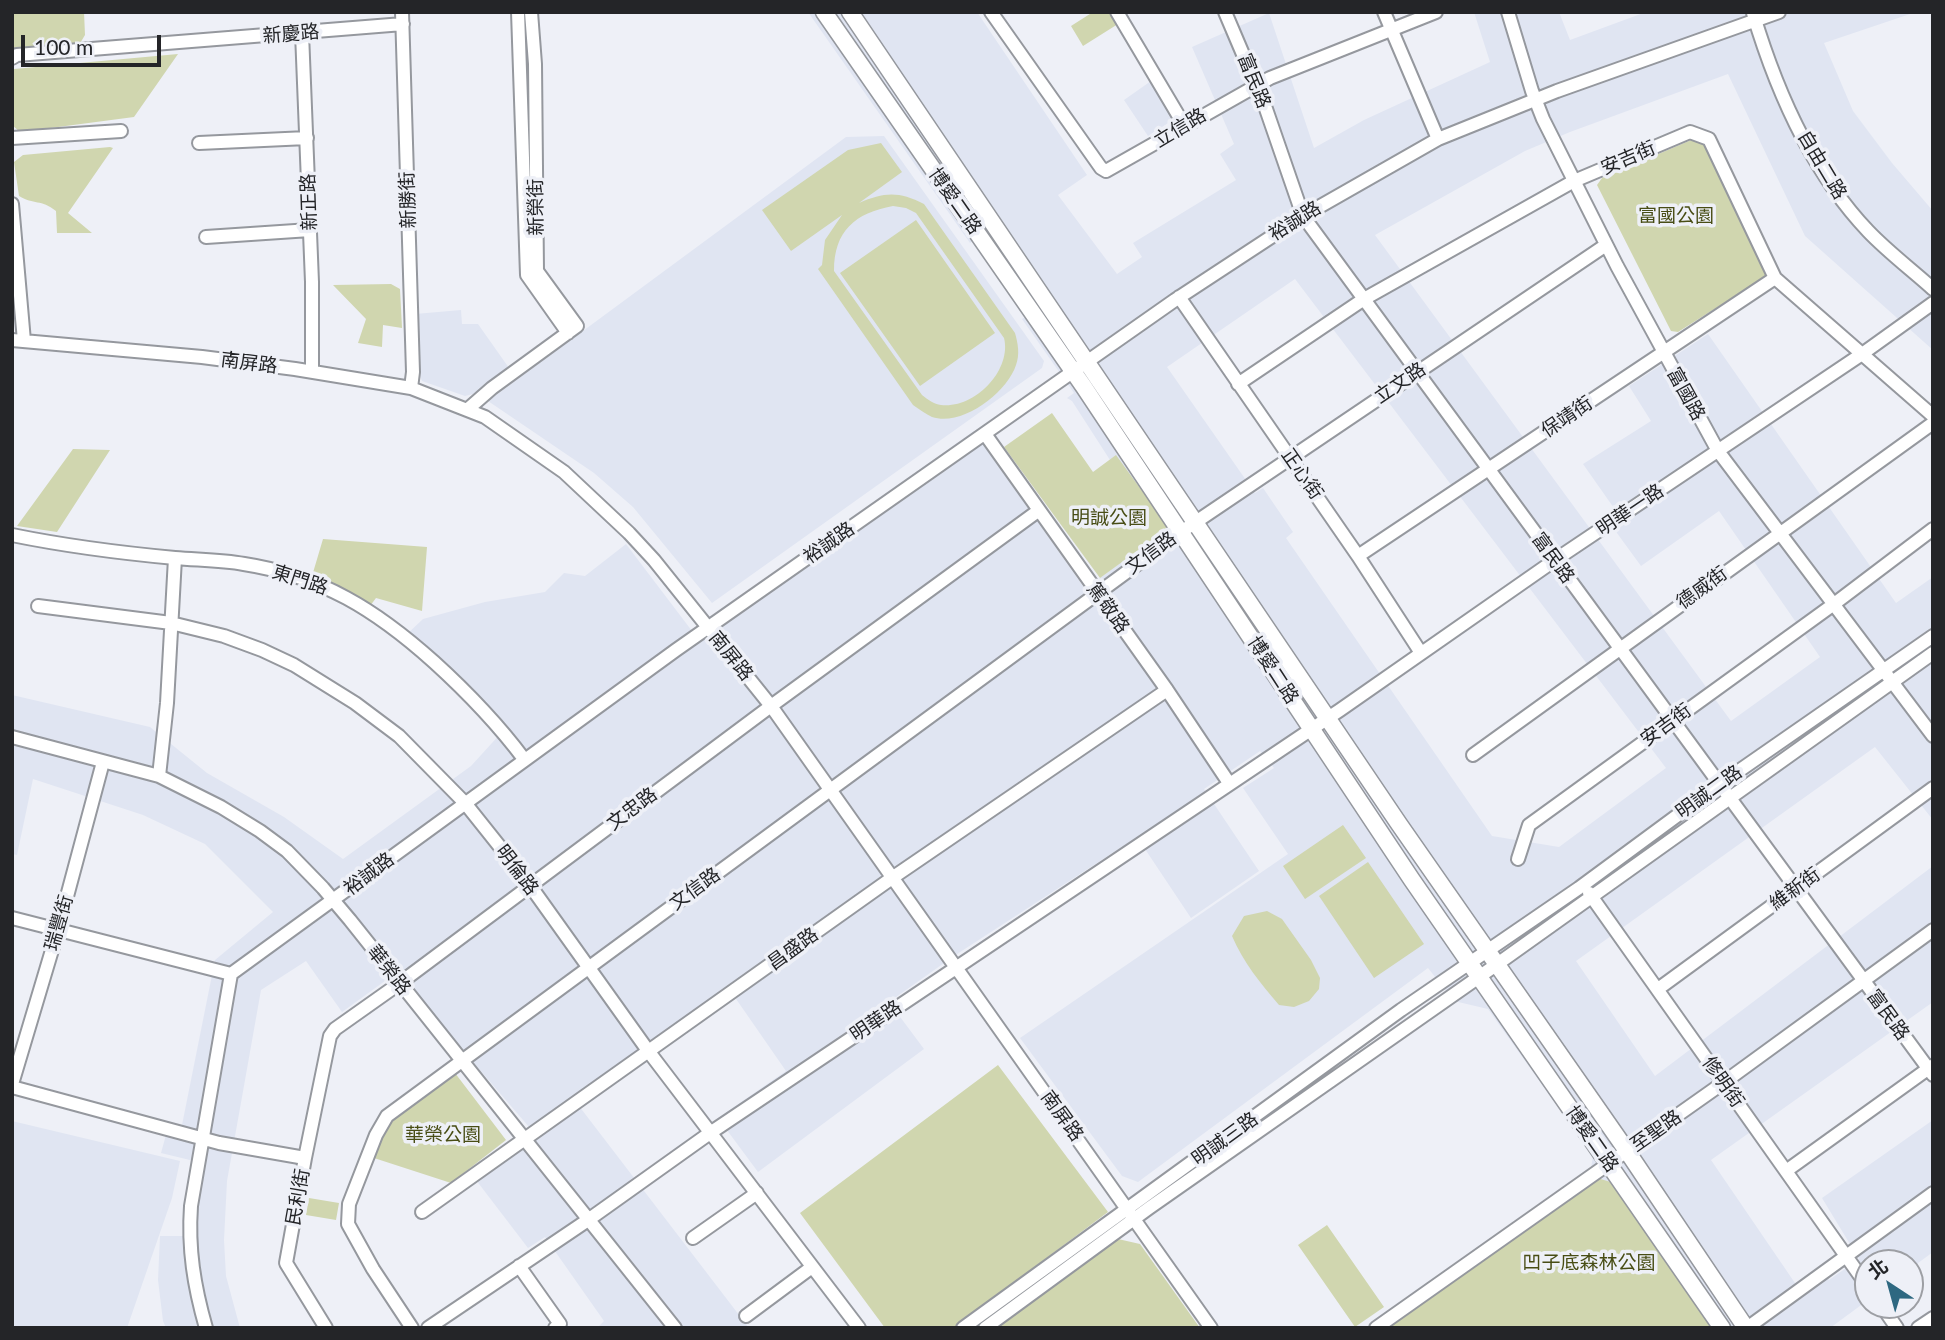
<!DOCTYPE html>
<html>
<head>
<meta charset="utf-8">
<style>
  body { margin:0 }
  #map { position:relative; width:1945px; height:1340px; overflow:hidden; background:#eef0f7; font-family:Lato,"Noto Sans TC",sans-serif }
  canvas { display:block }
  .frame { position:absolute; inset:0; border:14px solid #242528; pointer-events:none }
  .north { position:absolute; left:1854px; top:1249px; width:70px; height:70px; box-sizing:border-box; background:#eef0f7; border:2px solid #9d9fa4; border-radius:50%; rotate:324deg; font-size:19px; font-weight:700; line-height:28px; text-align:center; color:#242528 }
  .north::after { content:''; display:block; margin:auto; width:24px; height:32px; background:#2e6881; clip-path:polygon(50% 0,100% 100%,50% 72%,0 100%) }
  .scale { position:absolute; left:21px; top:35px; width:140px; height:32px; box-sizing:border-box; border:4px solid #242528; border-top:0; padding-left:9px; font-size:21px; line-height:24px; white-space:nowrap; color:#242528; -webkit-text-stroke:5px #eef0f7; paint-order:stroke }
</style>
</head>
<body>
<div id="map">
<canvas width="1945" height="1340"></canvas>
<div class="frame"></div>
<div class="north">北</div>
<div class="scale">100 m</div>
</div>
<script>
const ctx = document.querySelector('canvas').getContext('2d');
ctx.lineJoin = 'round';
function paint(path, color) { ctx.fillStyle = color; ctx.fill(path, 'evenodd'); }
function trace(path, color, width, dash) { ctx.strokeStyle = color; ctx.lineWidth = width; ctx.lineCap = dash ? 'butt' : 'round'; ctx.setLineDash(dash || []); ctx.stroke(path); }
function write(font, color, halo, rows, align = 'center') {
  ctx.font = font + ' Lato,"Noto Sans TC",sans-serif'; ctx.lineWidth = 7; ctx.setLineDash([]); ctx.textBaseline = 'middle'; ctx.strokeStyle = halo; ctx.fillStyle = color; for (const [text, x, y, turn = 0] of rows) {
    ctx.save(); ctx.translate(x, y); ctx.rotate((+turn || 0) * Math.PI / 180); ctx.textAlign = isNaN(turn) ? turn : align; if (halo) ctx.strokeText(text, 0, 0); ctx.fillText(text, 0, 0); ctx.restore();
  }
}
paint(new Path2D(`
  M808,12H977L1087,175L1058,195L1117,274L1142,257L1133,243L1236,180L1220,154L1234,144L1192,47L1269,13L1314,148L1364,120L1490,62L1474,12H1559L1570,40L1646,12H1916L1824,43L1853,111L1892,163L1933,211V350L1805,236L1728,74L1570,132L1525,151L1375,235L1731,721L1820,657L1719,511L1641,566L1606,518L1616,511L1583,464L1651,421L1629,386L1708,334L1896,603L1933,577V820L1875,747L1576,961L1655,1076L1933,866V1002L1711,1160L1797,1286L1825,1275L1829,1280L1859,1259L1822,1198L1933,1120V1252L1910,1269V1263H1868V1300L1830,1328H1714L1597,1178L1591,1168L1593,1156L1488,1009L1454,1001L1428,968L1138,1182L1122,1176L1020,1038L1288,854L1243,788L1274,768L1260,751L1204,789L1259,871L1191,918L1137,837L954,956L889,1002L924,1049L758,1172L718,1118L786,1071L734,996L579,1106L749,1328H597L604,1321L545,1237L528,1248L476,1180L536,1135L396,973L342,1012L306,961L261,990L242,1097L227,1181L224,1240L226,1276L240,1328H166L163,1321L158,1280L160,1236H191L194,1161L161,1153L169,1124L182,1125L215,960L273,912L205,844L143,815L33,779L17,855L12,854V695L150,727L207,773L284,817L343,859L471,766L502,732L406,635L423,619L485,602L545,592L564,573L585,576L626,544L692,631L974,431L1085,589L1131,555L1116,456L1110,460L1072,401L1067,398L1074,393L1022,319L1027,316L974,240L970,243ZM1295,279L1666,768L1559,847L1492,836L1286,538L1293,532L1263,488L1255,493L1167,367Z
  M1151,81L1176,118L1148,136L1124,100Z
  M884,136L1044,361L1042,368L712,603L633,507L594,473L488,401L846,137Z
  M461,310L462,324H478L509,368L473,394L465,396L422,381L419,374L415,314Z
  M12,1121L180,1161L172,1198L127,1328H12Z`), '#e0e5f2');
paint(new Path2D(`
  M12,12H84L85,35L79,45L12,51Z
  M1093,12H1110L1118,24L1083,46L1071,26Z
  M178,54L134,117L20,132L12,125L14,69Z
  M1696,138L1704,142L1765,267V277L1678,332L1671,331L1597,185L1602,178Z
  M881,143L902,172L859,203C884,192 899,191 924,204L1015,333C1018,344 1020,354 1016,365C1007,393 962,427 932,417C926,414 919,409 913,405L818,269L822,265L825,240L842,215L791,251L762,210L848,150ZM893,206L906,208L916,213L1004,338C1012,370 975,409 941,405C934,404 928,400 922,395L834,271C834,231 855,213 893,206Z
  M110,147L113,148L68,213L92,233H57L56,211C41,199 34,205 19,196L14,162L23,155Z
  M916,220L995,333L920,386L840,273Z
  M391,284L400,289L402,328L383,325L382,347L358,343L366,319L333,285Z
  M1052,413L1093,472L1116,455L1169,528L1100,578L1004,447Z
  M73,449L110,450L57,532L17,526Z
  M323,539L427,547L422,611L376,598L370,606L312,576Z
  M1343,825L1366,858L1305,899L1283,866Z
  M1368,862L1424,944L1374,978L1319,896Z
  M1267,911L1282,919L1311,960L1320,978L1319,989L1309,1001L1294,1007L1279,1005C1261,984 1243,962 1232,936L1244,916Z
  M998,1065L1108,1212L953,1328H885L800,1213Z
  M455,1073L506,1140L451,1183L374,1158L389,1123Z
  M1597,1178L1614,1183L1714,1328H1384Z
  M309,1198L339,1203L336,1220L306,1215Z
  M1327,1225L1384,1307L1355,1327L1298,1245Z
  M1118,1239L1140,1244L1200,1328H997Z`), '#d0d6af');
const minor = new Path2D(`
  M402,12L413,372L411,388
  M518,12L527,275L568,333
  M991,12L1101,168L1106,171L1270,78L1436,12
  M1117,12L1184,125
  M1225,12L1265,106L1303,216L1933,1075
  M1384,12L1438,139
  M1508,12L1532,91L1543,119L1617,266L1718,451L1933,736
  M1753,13C1776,90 1812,172 1868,231C1888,252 1912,270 1933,289
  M302,33L312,282V372
  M12,58L17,55L403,24
  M12,138L121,131
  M199,143L307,138
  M12,204L24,341
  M206,237L310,230
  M1179,297L1358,556L1421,653
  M12,340L202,357L295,369L411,388L485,417L564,472L629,533L654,560L771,706L1211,1328
  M1238,384L1364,299L1574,181L1690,132L1709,139L1775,278L1933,416
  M468,409L492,388L577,326L537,271L535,64L531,12
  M985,434L1167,690L1229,783
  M12,535C66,546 121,553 175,558C198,560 221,560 244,564C322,576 376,610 434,662C467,692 497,723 524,759
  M1358,556L1775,278
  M38,606L171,623L224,636L262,650L294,665L355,703L399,736L465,803L524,877L649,1052L859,1328
  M12,737L159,776L221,807L260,831L287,851L323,888L350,920L675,1328
  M1473,755L1933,423
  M159,776L167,703L175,558
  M1518,859L1529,825L1834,604L1933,529
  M1589,893L1868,1287
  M12,918L231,974
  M1658,989L1933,788
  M12,1084L58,930L103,762
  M12,1087L219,1143L305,1158L286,1263L326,1328
  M305,1158L330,1036L335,1029L400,983L771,706L1038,511
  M1786,1171L1932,1066
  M422,1212L892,878L1167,690
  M693,1238L757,1193
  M519,1266L560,1324L555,1328
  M1881,1305L1897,1328
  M746,1316L812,1267
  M206,1328C194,1286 188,1249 191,1206L231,974L676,650L1175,300L1303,216L1438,139L1557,91L1779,12
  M412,1328L373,1269L348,1224L349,1204L376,1135L387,1116L1181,532L1606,245
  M428,1328L588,1220L710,1133L1340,710L1555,560L1862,354L1933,303
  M963,1328L1401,1010L1579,888L1720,784L1933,636
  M985,1328L1149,1208L1496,965L1933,653
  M1376,1328L1723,1083L1933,930
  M1747,1328L1933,1193
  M1918,1328L1933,1318`);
const major = new Path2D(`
  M824,12L1084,387L1412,880L1722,1328
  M850,12L1399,824L1627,1151L1746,1328`);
trace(minor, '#95989e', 16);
trace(major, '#95989e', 19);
trace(minor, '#fff', 12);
trace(major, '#fff', 16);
write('19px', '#242528', '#eef0f7', [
  ["新慶路",291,34,-5],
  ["富民路",1254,81,68],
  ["立信路",1180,128,-31],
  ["安吉街",1628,158,-23],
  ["自由二路",1822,165,59],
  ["新勝街",408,200,-92],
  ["博愛二路",955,201,55],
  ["新正路",309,202,-92],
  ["新榮街",536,207,-91],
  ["裕誠路",1295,221,-32],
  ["南屏路",249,363,7],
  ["立文路",1400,383,-34],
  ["富國路",1686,394,61],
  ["保靖街",1567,417,-34],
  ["正心街",1302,474,55],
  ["明華一路",1630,510,-34],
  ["裕誠路",829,543,-35],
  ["文信路",1151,553,-36],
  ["富民路",1553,558,54],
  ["東門路",300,580,18],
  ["德威街",1702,588,-36],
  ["篤敬路",1108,608,54],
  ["南屏路",731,656,51],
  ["博愛二路",1273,670,57],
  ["安吉街",1666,725,-36],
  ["明誠二路",1709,792,-36],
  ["文忠路",632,809,-37],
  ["明倫路",517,870,53],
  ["裕誠路",369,874,-37],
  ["文信路",695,889,-36],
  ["維新街",1795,889,-36],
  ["瑞豐街",59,923,-74],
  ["昌盛路",793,949,-36],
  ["華榮路",389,970,52],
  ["富民路",1888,1015,54],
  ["明華路",876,1021,-34],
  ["修明街",1723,1082,55],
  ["南屏路",1062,1116,54],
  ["至聖路",1656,1131,-35],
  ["明誠三路",1225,1139,-36],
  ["博愛二路",1592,1139,55],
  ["民利街",298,1197,-80]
]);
write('19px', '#484d15', '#eef0f7', [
  ["富國公園",1676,216],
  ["明誠公園",1109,518],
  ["華榮公園",443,1135],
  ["凹子底森林公園",1589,1263]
]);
</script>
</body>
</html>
